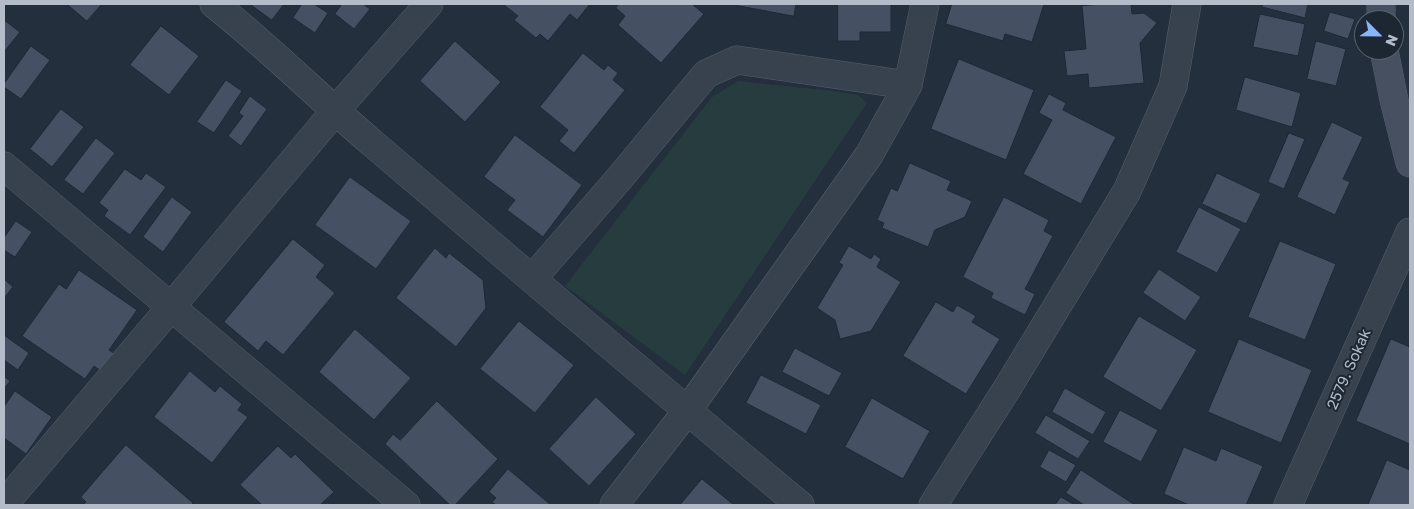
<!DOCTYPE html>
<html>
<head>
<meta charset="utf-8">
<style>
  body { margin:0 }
  #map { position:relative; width:1414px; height:509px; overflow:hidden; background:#242f3e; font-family:"Golos Text",sans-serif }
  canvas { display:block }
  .frame { position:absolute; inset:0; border:5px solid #b4bcc9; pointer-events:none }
  .north { position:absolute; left:1354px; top:10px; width:50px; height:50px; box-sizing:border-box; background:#1d2633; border:1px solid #59626f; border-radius:50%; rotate:113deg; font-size:14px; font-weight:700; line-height:20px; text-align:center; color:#b4bcc9 }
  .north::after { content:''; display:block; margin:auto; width:18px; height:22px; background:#8ab4f8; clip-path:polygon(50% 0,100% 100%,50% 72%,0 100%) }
</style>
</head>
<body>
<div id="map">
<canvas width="1414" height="509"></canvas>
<div class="frame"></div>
<div class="north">N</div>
</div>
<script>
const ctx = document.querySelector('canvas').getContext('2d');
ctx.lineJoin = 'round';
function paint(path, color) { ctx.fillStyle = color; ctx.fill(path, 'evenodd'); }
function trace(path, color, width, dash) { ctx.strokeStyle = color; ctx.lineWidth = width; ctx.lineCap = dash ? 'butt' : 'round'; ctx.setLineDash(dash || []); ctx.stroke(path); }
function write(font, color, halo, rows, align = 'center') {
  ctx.font = font + ' "Golos Text",sans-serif'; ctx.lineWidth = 4; ctx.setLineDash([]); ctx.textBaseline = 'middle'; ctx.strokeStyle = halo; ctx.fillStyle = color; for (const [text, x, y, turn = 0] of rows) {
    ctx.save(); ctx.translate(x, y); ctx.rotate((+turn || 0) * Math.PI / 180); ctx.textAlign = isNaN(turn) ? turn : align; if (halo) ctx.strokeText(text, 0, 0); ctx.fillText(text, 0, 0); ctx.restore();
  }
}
paint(new Path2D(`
  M738,81L833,91L858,95L867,103L685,375L565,286L712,97Z`), '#263c3f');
const building = new Path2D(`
  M67,4H102L87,21Z
  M250,4H284L272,20Z
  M302,4H314L328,13L315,33L293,18Z
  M342,4H363L370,9L354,29L335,14Z
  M505,4H590L577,20L570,14L548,41L540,34L536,38L514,20L518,16L504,5Z
  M619,4H692L704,14L661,63L618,25L625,16L616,8Z
  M729,4H796L794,16Z
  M838,4H891V32H860V41H838Z
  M952,4H1044L1032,42L1005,34L1003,41L946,24Z
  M1103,4H1131L1132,14L1144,13L1157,23L1140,43L1144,83L1089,88L1088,74L1067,76L1064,51L1086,49L1082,6Z
  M1263,4H1308L1305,18L1262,7Z
  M1330,12L1355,19L1348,39L1324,31Z
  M1260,14L1305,24L1298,56L1253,47Z
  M4,20L20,32L4,52Z
  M161,26L199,56L169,95L130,65Z
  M455,41L501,82L465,122L420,81Z
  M1316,41L1346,49L1336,86L1307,79Z
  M31,46L50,60L21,99L4,87V84Z
  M583,53L604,70L608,65L618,73L613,80L625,90L574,153L559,141L568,130L540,107Z
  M959,59L1034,90L1006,160L931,129Z
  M1245,77L1301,93L1292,127L1236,110Z
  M226,80L242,91L214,133L197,122Z
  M1049,94L1066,103L1063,110L1116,137L1081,204L1023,174L1052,120L1039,113Z
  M250,96L267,109L241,146L228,136L243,116L239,113Z
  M61,109L84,127L52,167L30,149Z
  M1332,122L1363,137L1343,179L1350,182L1335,215L1297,197Z
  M1289,133L1305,139L1284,189L1268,182Z
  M515,135L582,185L543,237L507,210L515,200L484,177Z
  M96,138L115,153L83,194L64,180Z
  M910,163L951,181L947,190L972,201L965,217L935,230L928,247L882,228L884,223L877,220L891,188L897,191Z
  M125,169L141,180L146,173L166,187L130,235L104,216L108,210L99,203Z
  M1217,173L1261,194L1246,224L1202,204Z
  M350,177L411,221L376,269L315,225Z
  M172,197L192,212L163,252L143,237Z
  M1004,197L1049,220L1044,231L1053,236L1025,289L1035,294L1025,315L991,298L993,293L963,277Z
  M1199,207L1241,229L1217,273L1176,252Z
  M16,221L32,232L15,257L4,250V238Z
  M293,239L325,265L316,277L335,293L283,355L266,341L258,351L224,322Z
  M1280,241L1336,264L1305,340L1248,317Z
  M849,246L871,259L874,254L881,259L877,267L901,282L871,331L840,339L835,320L817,308L843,265L839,263Z
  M435,248L446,258L449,253L483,280L486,308L456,347L396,298Z
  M1159,269L1201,297L1185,321L1143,293Z
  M79,270L137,310L109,350L118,356L105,374L94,366L85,379L22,336L59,284L66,289Z
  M4,279L13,287L4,298Z
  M936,302L953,312L957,305L976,316L972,322L1000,339L966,394L903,356Z
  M1139,316L1197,350L1161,411L1103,377Z
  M519,321L574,365L535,413L480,369Z
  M355,329L411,378L374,420L319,372Z
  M4,335L29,353L18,370L4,360Z
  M1239,339L1312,370L1281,443L1208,412Z
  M1391,339L1410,347V444L1356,421Z
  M795,348L842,373L829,396L782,372Z
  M190,371L215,392L220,386L242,404L238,410L248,417L212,463L154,417Z
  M761,375L821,405L806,434L746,403Z
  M4,376L10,381L4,389Z
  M1065,388L1106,412L1093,435L1052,412Z
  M15,391L52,417L26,454L4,438V407Z
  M596,397L636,434L589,486L549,449Z
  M872,398L930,431L903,479L845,447Z
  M437,401L498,459L455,505H450L385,444L393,434L400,440Z
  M1120,410L1158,430L1141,462L1103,442Z
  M1046,415L1090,441L1078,459L1035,433Z
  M126,445L193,503L191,505H83L86,502L81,497Z
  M278,446L291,458L295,454L334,492L320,505H262L240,485Z
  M1184,447L1216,461L1221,448L1263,466L1246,505H1189L1164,494Z
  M1049,450L1076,465L1066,482L1040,467Z
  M1387,460L1410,470V505H1368Z
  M508,469L551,505H496L492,502L496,498L489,492Z
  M1081,470L1135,505H1084L1066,493Z
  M702,479L734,505H680Z
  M1061,497L1075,505H1055Z`);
paint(building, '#455162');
trace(building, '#1f2835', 1);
const street = new Path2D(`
  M214,4C269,47 318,97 371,142C514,264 656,385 800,505
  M4,166L406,505
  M532,279L618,180L706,74L737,60L908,85
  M5,503L171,307L335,111L429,4
  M614,505L687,411L869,155L908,85L925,4
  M933,505L1008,387L1127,191L1173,86L1187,4
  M1288,505L1410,232`);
const secondary = new Path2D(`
  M1381,4V20
  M1384,50L1394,100L1410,163`);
trace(street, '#565f6c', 29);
trace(secondary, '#565f6c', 29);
trace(street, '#38414e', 28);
trace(secondary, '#465061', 28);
write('15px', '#b4bcc9', '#1d2633', [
  ["2579. Sokak",1349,369,-66]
]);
</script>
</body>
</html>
